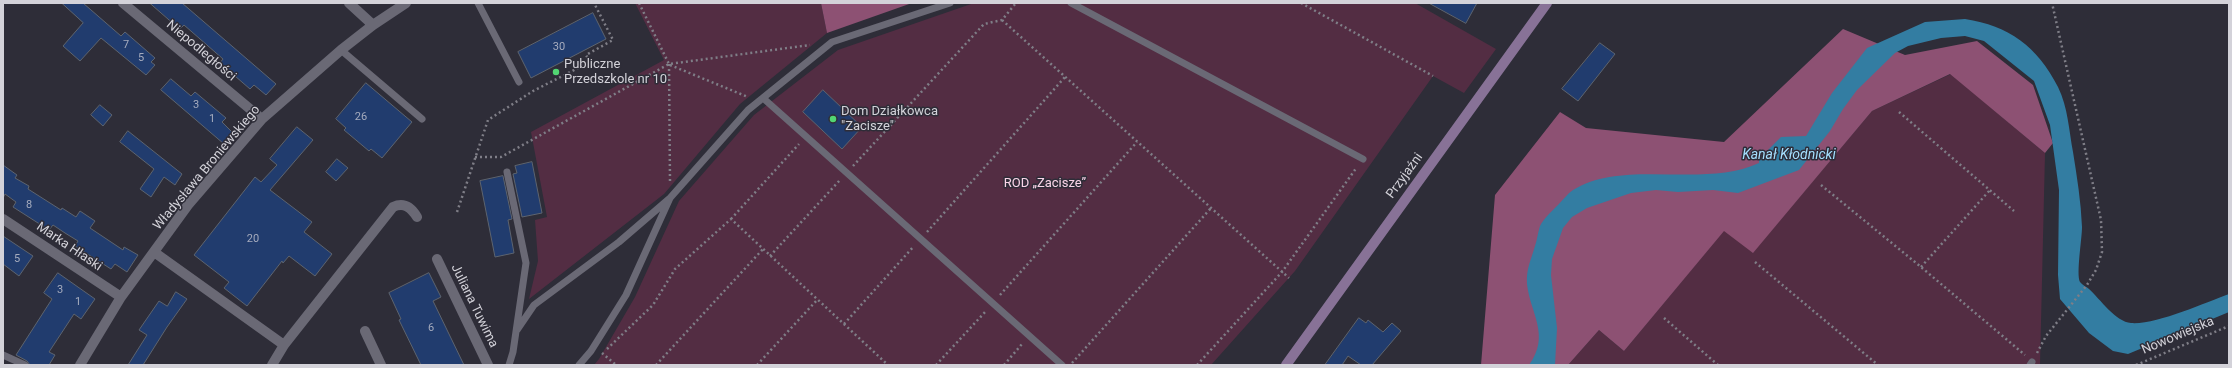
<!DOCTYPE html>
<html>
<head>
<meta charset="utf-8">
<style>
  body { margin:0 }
  #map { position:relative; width:2232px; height:368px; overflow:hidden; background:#2e2d38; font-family:Roboto,sans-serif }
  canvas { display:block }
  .frame { position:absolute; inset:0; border:4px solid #d3d2d9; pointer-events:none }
</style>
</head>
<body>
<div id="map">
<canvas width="2232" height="368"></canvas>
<div class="frame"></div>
</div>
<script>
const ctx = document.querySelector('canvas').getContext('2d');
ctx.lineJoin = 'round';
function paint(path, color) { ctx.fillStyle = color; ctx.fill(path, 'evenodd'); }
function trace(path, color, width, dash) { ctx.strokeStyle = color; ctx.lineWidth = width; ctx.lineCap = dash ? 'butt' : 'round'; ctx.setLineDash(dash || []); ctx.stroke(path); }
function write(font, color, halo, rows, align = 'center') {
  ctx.font = font + ' Roboto,sans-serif'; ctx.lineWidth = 3; ctx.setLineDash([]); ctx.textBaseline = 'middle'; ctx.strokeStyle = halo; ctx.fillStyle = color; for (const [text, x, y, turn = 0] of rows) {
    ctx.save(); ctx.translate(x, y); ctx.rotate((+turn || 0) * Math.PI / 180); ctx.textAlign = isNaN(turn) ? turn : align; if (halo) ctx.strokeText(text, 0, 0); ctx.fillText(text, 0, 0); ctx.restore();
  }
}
paint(new Path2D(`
  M635,3H821L827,33L740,104L664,194L529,299L538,261L535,220L547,217L531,132L664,60Z
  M974,3H1415L1496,49L1464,93L1433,76L1295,271L1211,365H594L599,359L635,297L679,201L754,115L838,50Z
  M1951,74L2045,153L2040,365H1568L1599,330L1624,351L1724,230L1753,252L1872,111Z`), '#532d43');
paint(new Path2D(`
  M821,3H912L827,33Z
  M1843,29L1905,55L1977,41L2033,85L2053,143L2045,153L1950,74L1872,111L1753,253L1724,231L1624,351L1599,330L1568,365H1481L1495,195L1560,112L1586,128L1724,142Z`), '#8d5173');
paint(new Path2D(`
  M1965,19C2009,26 2037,46 2058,87C2068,107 2069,131 2073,152C2077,177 2081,202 2082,227C2082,239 2076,274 2080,282C2082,285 2087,287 2089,289C2100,299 2116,322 2131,323C2156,325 2204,303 2229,294V312L2128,354L2113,351L2089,333L2060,299L2058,275L2059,190L2050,125L2034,81L1984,41L1965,36L1941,38L1908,46L1895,53L1857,90L1843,109L1830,131L1799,170L1738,193L1713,190L1678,192L1656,190L1631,193L1587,208L1572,217L1563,228L1552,259L1551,275L1557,328L1555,365H1529C1551,335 1530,313 1527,284C1526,269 1531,260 1535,246C1537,240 1538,232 1540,226C1544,218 1552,211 1558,205C1563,200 1567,194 1573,190C1624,158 1704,189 1759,163V159L1781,137L1806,136L1832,93L1867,48L1925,22Z`), '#337da2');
const building = new Path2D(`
  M62,3H83L121,36L125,32L155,58L151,62L155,65L146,75L101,38L80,61L63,46L83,23Z
  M150,3H182L276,84L266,95L254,85L250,89L220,63L223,59L184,25L180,29Z
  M1429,3H1477L1466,23Z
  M593,13L606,39L531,78L518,52Z
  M1600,43L1615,54L1578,101L1562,89Z
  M171,79L191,96L195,92L226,118L222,122L233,133L224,144L161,90Z
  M366,83L412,122L382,158L371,149L369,151L344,130L346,128L336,119Z
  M823,90L862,127L842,149L803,112Z
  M100,105L112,115L103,126L91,115Z
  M297,127L313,140L270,190L312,222L304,232L332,254L315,276L289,256L283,263L282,261L247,306L224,288L229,282L194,255L255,177L261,182L277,165L270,159Z
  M128,131L182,174L175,185L164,177L151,197L140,189L154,169L120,142Z
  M337,159L348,168L336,181L326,172Z
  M532,162L542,213L522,217L513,174L517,173L515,166Z
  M3,165L17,175L15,178L29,186L28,189L61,210L62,208L76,217L80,211L95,221L90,228L123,250L124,247L138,255L127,272L115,264L111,269L75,246L78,241L65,233L53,225L49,230L13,207L16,202L5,194L3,198Z
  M503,176L512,219L508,220L514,253L495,257L480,181Z
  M3,236L33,256L19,276L3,264Z
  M58,273L95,299L81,319L74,314L49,352L55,355L49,365H30L27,361L16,355L52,299L44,293Z
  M429,273L441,297L433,301L464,365H421L399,320L401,319L389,293Z
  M176,292L187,299L167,327L143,365H128L147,335L139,330L159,301L167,306Z
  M1359,318L1366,323L1368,320L1383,332L1392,323L1401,331L1372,365H1361L1348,356L1342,365H1325Z`);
paint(building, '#213c6e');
trace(building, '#5d646f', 1);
trace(new Path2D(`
  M639,3L669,64L810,45
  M1301,3L1433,76
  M1002,20L1289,278
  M669,64L670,182
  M670,65L748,97
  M1899,112L2014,211
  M475,157H501L669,64
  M853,166L984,24L1002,20L1016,3
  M1821,185L1921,267L2025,355
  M457,212L488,120L533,91L590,62L586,55L613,40L594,3
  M731,219L799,144
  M927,232L1065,77
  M770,256L840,180
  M1755,262L1878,365
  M1921,267L1990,190
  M1000,295L1137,142
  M1664,318L1718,365
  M844,324L914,246
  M607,349L653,305L675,269L731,219L888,365
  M602,353L616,365
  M2037,353L2046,336L2087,285L2096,270L2102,252L2101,220L2052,3
  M1072,363L1211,208
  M656,365L763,249
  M757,365L817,300
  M936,365L986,311
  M1004,365L1022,344
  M1197,365L1282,272L1357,167
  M2136,365L2229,326`), '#7f7e87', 2.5, [2, 3]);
trace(new Path2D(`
  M478,3L519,82
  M1071,3L1363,159
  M341,50L422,119
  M763,98L1062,365
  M507,172L526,263L513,352L509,365
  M517,330L534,305L619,242L669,199
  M3,355L25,365
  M579,365L591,351L626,295L670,198L748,110L832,42L950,3
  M2030,365L2032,362`), '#6a6975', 7);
trace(new Path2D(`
  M123,3L262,119
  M349,3L373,25
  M3,219L121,297
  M154,252L284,345
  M437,259L488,365
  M365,331L381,365
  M80,365L121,297L188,205L262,119L341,50L373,25L406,3
  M272,365L284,345L393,207C404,202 411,207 417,217`), '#6a6975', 10);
trace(new Path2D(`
  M1286,365L1547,3`), '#887297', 10);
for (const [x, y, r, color] of [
  [556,72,4,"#52d673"],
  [833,119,4,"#52d673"]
]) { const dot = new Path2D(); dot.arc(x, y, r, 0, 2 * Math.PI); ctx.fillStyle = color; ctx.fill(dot); trace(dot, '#2e2d38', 1.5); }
write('11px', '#a6acbe', null, [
  ["7",126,45],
  ["30",559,47],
  ["5",141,58],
  ["3",196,105],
  ["26",361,117],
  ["1",212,119],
  ["8",29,205],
  ["20",253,239],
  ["5",17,259],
  ["3",60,290],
  ["1",78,302],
  ["6",431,328]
]);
write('13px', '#d3d2d9', '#2e2d38', [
  ["Niepodległości",201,51,40],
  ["Władysława Broniewskiego",207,168,-50],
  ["Przyjaźni",1405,176,-54],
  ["Marka Hłaski",69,247,34],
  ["Juliana Tuwima",474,306,64],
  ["Nowowiejska",2178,336,-23]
]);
write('13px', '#d3d2d9', '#2e2d38', [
  ["Publiczne",564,65],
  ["Przedszkole nr 10",564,80],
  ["Dom Działkowca",841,112],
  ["\"Zacisze\"",841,127]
], 'left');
write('13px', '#fad4e8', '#2e2d38', [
  ["ROD „Zacisze”",1045,184]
]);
write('italic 14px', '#a5dffe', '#2e2d38', [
  ["Kanał Kłodnicki",1789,155]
]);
</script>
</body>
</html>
